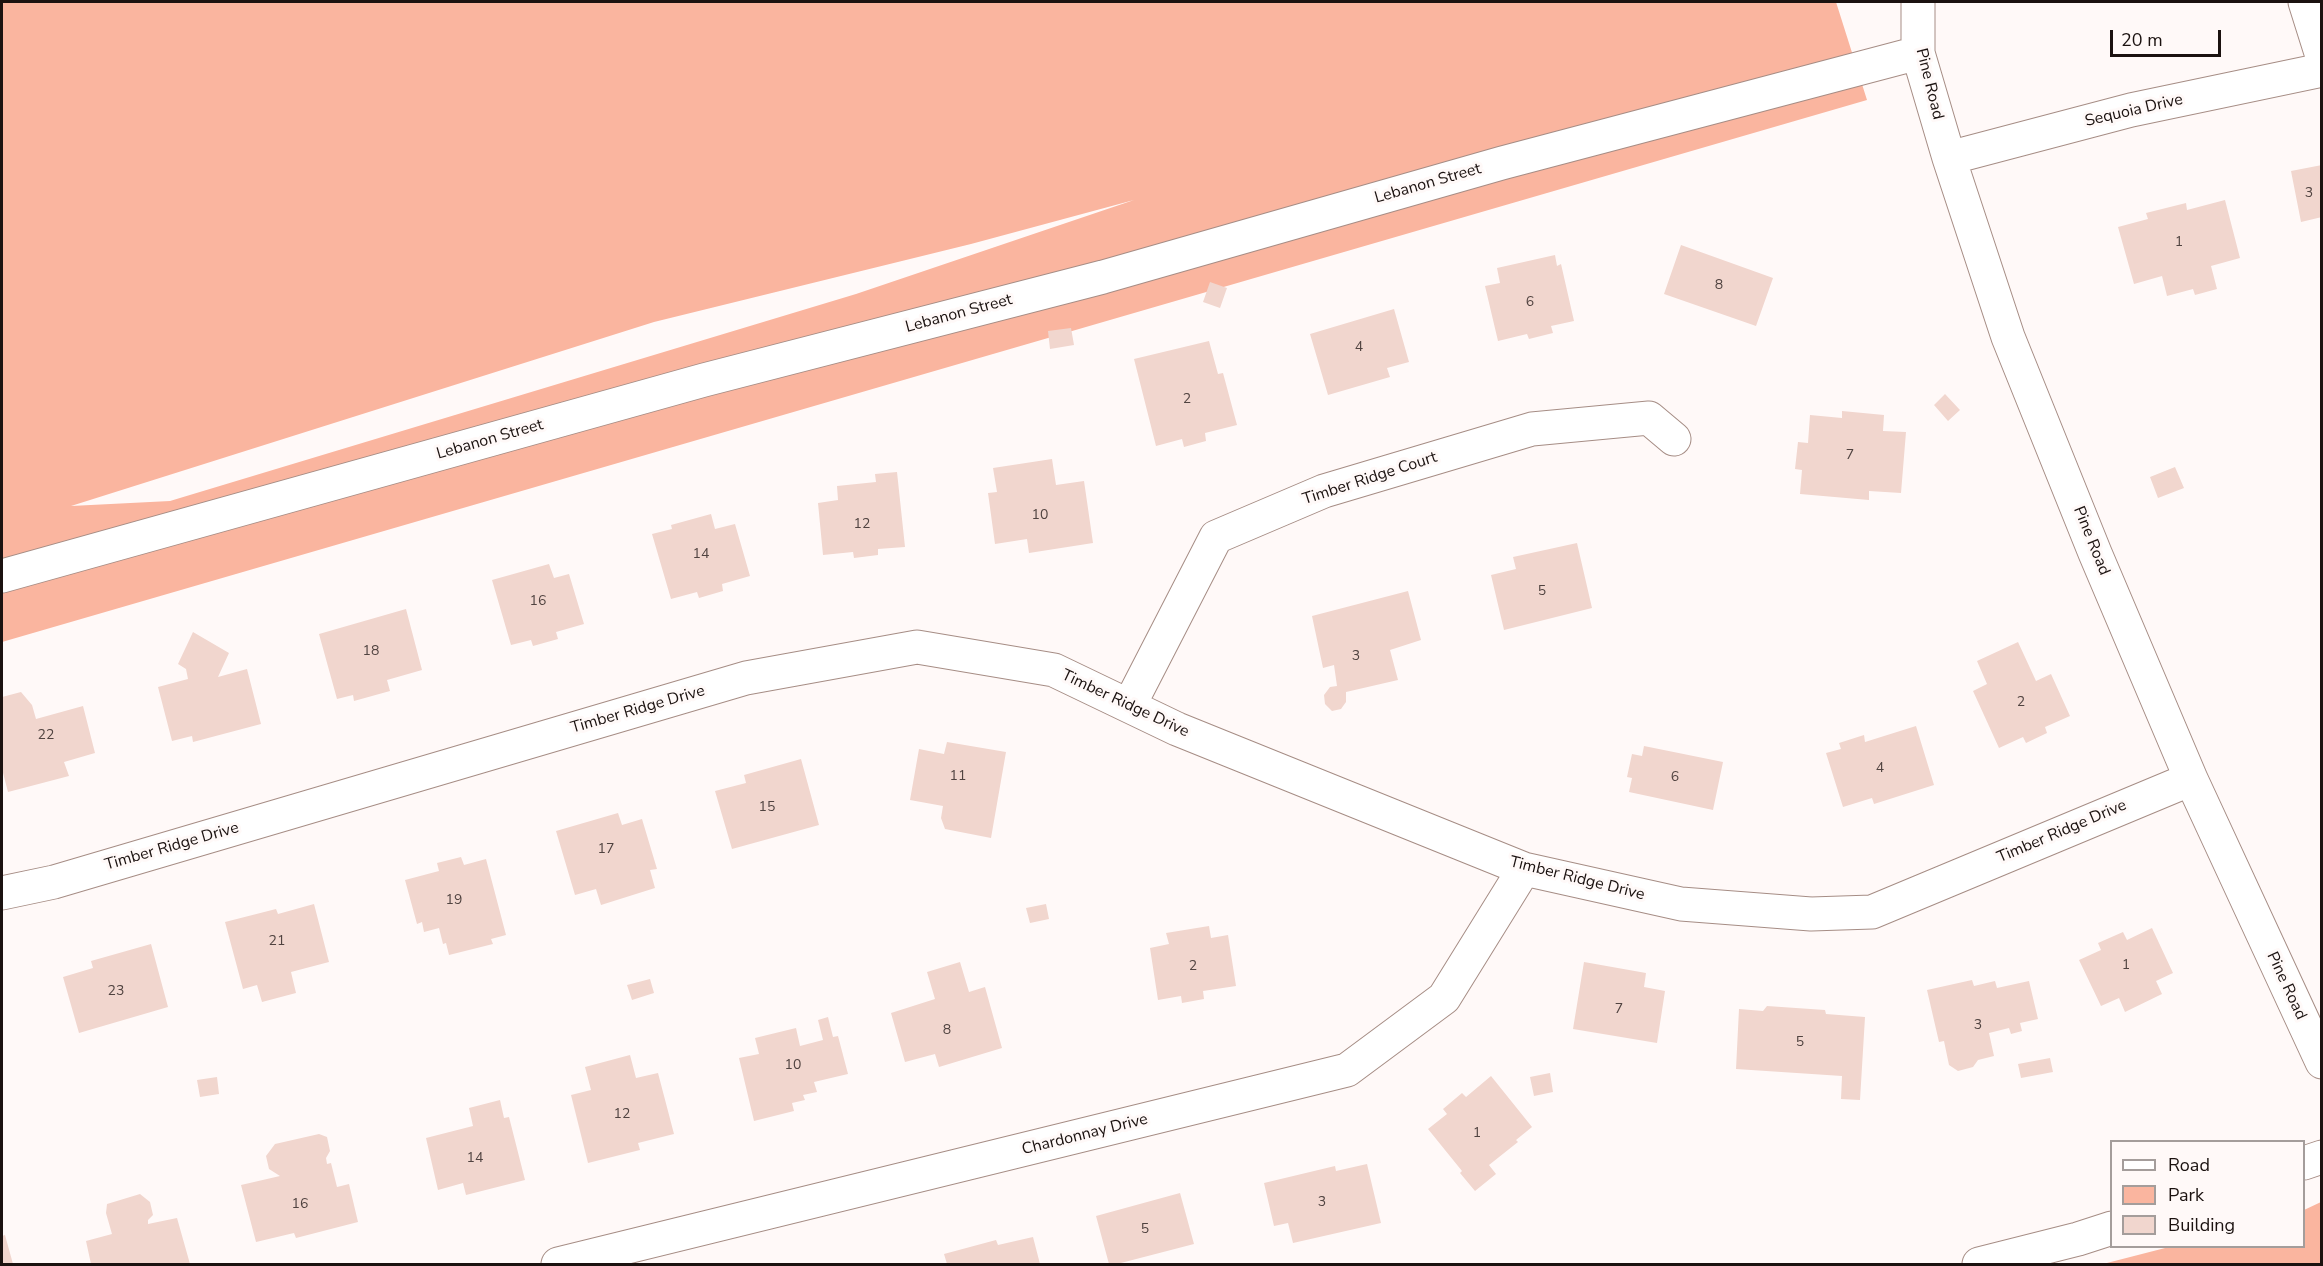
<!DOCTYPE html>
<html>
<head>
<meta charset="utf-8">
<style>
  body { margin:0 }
  #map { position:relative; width:2323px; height:1266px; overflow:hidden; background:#fff9f8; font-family:"Nunito Sans",sans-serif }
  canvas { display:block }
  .frame { position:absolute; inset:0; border:3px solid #1b1210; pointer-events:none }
  .legend { position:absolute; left:2110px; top:1140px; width:195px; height:108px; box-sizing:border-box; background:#fff9f8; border:2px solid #a49d9b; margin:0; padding:8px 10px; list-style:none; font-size:18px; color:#1b1210 }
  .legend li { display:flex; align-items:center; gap:12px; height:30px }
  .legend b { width:30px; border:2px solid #a49d9b }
  .scale { position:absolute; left:2110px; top:30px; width:111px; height:27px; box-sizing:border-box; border:3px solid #1b1210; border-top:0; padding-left:8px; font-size:18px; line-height:21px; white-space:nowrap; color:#1b1210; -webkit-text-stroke:4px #fff9f8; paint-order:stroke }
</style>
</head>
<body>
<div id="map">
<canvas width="2323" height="1266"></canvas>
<div class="frame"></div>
<ul class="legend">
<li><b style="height:8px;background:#fff"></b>Road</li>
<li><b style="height:16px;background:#fab59f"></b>Park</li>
<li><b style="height:16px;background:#f1d6ce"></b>Building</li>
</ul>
<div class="scale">20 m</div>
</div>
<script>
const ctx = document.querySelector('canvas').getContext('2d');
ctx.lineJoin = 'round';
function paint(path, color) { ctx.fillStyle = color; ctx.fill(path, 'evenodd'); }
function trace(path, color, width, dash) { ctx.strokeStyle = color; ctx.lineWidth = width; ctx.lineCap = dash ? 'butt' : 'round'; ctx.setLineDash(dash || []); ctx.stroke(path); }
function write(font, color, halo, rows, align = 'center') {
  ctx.font = font + ' "Nunito Sans",sans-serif'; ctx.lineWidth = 6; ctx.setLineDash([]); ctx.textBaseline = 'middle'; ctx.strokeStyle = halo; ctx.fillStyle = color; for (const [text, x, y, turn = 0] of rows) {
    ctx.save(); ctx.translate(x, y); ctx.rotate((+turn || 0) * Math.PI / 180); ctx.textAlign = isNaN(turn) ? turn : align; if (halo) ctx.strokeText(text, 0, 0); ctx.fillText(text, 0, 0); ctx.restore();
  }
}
paint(new Path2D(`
  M2,2H1836L1867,100L2,642ZM1134,200L856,294L170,501L71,506L654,322L971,244Z
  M2321,1202V1264H2103L2169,1247L2304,1246V1210Z`), '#fab59f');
paint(new Path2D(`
  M2322,165V217L2301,222L2291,171Z
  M2225,200L2240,258L2211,266L2217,289L2195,295L2193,289L2167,296L2162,276L2134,284L2118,227L2148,219L2146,213L2186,203L2187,210Z
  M1681,245L1773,278L1756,326L1664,294Z
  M1555,255L1557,266L1561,264L1574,321L1551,326L1553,333L1529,339L1527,334L1498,341L1485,286L1500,283L1497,268Z
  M1210,282L1227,288L1220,308L1203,302Z
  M1394,309L1409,362L1387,368L1390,377L1328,395L1310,334Z
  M1071,328L1074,345L1050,349L1048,331Z
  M1209,341L1218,374L1223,373L1237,425L1205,433L1206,441L1184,447L1182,439L1156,446L1134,359Z
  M1945,394L1960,410L1948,421L1934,405Z
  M1842,411L1884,415L1883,431L1906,432L1901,493L1869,491V500L1800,494L1802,470L1795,469L1798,442L1808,443L1810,415L1842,418Z
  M1052,459L1056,485L1084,481L1093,543L1029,553L1027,539L995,544L988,493L997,492L993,468Z
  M2175,467L2184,488L2158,498L2150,477Z
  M897,472L905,547L878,549V555L854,558L853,552L823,555L818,503L838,500L837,486L876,482L875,474Z
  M711,514L715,529L735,524L750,576L722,584L723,591L699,598L697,592L671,599L652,534L672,529L671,525Z
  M1577,543L1592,608L1504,630L1491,575L1516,569L1513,557Z
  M549,564L554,578L569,574L584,624L556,632L558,639L533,646L531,640L511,645L492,580Z
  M1408,591L1421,640L1390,650L1398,680L1346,692V702L1341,709L1332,711L1325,704L1324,695L1330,687L1337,686L1334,665L1323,668L1312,616Z
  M406,609L422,670L387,680L390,691L354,701L353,695L337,699L319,634Z
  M193,632L229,653L218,677L247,669L261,724L193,742L192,736L172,741L158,687L188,679L186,669L178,664Z
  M2018,642L2036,681L2051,674L2070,716L2045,727L2047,733L2026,743L2023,737L1999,748L1973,691L1987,684L1977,661Z
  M21,692L32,705L36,719L83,706L95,753L64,762L69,776L8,792L2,769V697Z
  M1916,726L1934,785L1874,804L1872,798L1843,807L1826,753L1841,749L1839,743L1864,735L1865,742Z
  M947,742L1006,752L991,838L945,829L941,818L943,806L910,800L919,749L944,754Z
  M1644,746L1723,762L1713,810L1629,792L1632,778L1627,777L1632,754L1642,756Z
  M801,759L819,825L732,849L715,791L746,783L744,775Z
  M618,813L622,825L642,819L657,869L650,870L655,888L601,905L596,889L575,895L556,831Z
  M461,857L464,865L486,859L506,935L491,939L493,944L449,955L446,943L443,944L439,928L424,932L422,922L417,924L405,880L439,871L437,863Z
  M314,904L329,962L291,972L296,993L262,1002L257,985L243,989L225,922L276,909L278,914Z
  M1046,904L1049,919L1030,923L1026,908Z
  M1209,926L1211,938L1228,935L1236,986L1203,991L1204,999L1182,1003L1181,996L1158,1000L1150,948L1169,944L1166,933Z
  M2152,928L2173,973L2156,981L2162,994L2125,1012L2119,998L2101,1006L2079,960L2101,950L2098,943L2123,932L2127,940Z
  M151,944L168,1007L79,1033L63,977L93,968L91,961Z
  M960,962L969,992L985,987L1002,1048L939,1067L935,1054L905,1062L891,1013L935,999L927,972Z
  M1584,962L1646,973L1644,987L1665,991L1657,1043L1573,1029Z
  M650,979L654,993L632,1000L627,985Z
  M1972,980L1974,986L1995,981L1997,988L2029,981L2038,1019L2020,1023L2022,1031L2011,1034L2009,1028L1989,1033L1994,1056L1978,1060L1973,1067L1958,1071L1949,1065L1944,1041L1939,1042L1927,990Z
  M1767,1006L1825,1010L1826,1014L1865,1017L1860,1100L1841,1099L1842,1076L1736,1069L1739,1009L1763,1011Z
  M828,1017L833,1037L838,1036L848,1074L814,1082L817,1092L803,1095L805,1100L792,1103L794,1111L754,1121L739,1058L759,1054L755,1038L796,1028L800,1046L823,1040L818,1020Z
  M630,1055L636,1078L658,1073L674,1134L638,1143L640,1150L588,1163L571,1095L591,1090L585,1067Z
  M2050,1058L2053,1072L2021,1078L2018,1064Z
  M1550,1073L1553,1092L1534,1096L1530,1077Z
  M1491,1076L1532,1127L1516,1140L1518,1142L1489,1165L1496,1174L1475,1191L1460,1173L1462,1171L1428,1129L1447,1114L1443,1109L1462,1093L1466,1097Z
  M217,1077L219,1094L200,1097L197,1080Z
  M500,1100L504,1118L509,1117L525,1180L466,1195L463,1183L438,1190L426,1138L473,1126L469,1108Z
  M319,1134L327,1137L330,1151L326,1158L327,1164L331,1163L337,1187L349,1184L358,1222L296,1238L294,1233L256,1242L241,1185L280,1176L269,1169L266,1156L275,1144Z
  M1367,1164L1381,1223L1293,1243L1288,1223L1274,1226L1264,1183L1335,1166L1336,1171Z
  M1180,1193L1194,1244L1117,1264H1109L1096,1216Z
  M140,1194L150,1202L153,1215L148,1220V1224L177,1218L190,1264H91L86,1241L112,1234L106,1213L107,1204Z
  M5,1235L13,1264H2V1236Z
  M1033,1237L1040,1264H947L944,1254L996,1240L998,1245Z`), '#f1d6ce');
const minor = new Path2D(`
  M1918,2V53L1949,158L2008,337L2095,553L2191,779L2322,1062
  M2305,2L2322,56
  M1949,158L2131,110L2322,70
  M2,576L704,380L1103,277L1502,163L1918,53
  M1129,706L1216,537L1324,491L1532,429L1649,418L1674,439
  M2,893L54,882L746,678L917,647L1054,670L1177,729L1524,869L1681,904L1811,914L1872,912L2191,779
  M2304,1163L2322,1157
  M558,1264L1347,1070L1444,998L1524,869
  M1979,1264L2078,1239L2112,1228`);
trace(minor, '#a68d85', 35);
trace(minor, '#fff', 33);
write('14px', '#504340', null, [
  ["3",2309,194],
  ["1",2179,243],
  ["8",1719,286],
  ["6",1530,303],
  ["4",1359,348],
  ["2",1187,400],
  ["7",1850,456],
  ["10",1040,516],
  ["12",862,525],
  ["14",701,555],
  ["5",1542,592],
  ["16",538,602],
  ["18",371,652],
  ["3",1356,657],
  ["2",2021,703],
  ["22",46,736],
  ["4",1880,769],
  ["11",958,777],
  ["6",1675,778],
  ["15",767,808],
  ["17",606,850],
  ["19",454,901],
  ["21",277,942],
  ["1",2126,966],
  ["2",1193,967],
  ["23",116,992],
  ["7",1619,1010],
  ["3",1978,1026],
  ["8",947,1031],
  ["5",1800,1043],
  ["10",793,1066],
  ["12",622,1115],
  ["1",1477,1134],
  ["14",475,1159],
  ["3",1322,1203],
  ["16",300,1205],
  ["5",1145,1230]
]);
write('16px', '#1b1210', '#fff9f8', [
  ["Pine Road",1929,84,76],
  ["Sequoia Drive",2134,111,-13],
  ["Lebanon Street",1428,184,-16],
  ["Lebanon Street",959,314,-15],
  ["Lebanon Street",490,440,-16],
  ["Timber Ridge Court",1370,479,-18],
  ["Pine Road",2091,541,68],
  ["Timber Ridge Drive",1125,704,25],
  ["Timber Ridge Drive",638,710,-16],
  ["Timber Ridge Drive",2062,832,-23],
  ["Timber Ridge Drive",172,847,-16],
  ["Timber Ridge Drive",1577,879,14],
  ["Pine Road",2286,986,65],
  ["Chardonnay Drive",1085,1135,-14]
]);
</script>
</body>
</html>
